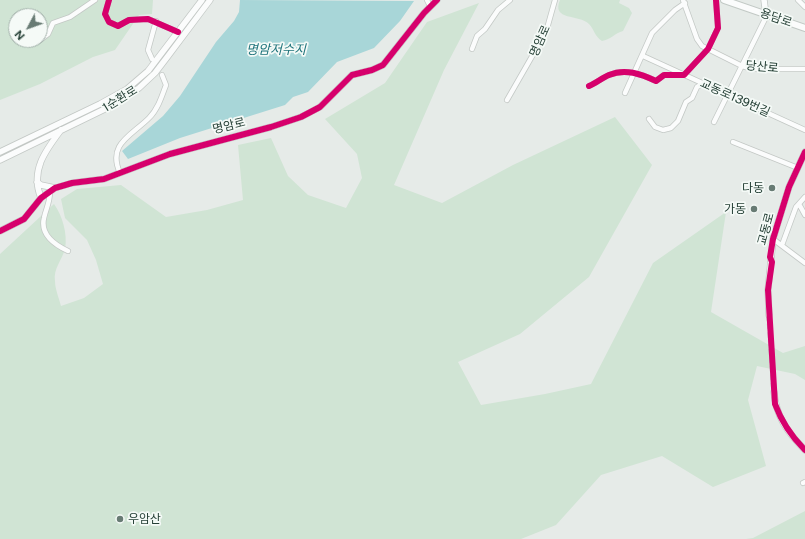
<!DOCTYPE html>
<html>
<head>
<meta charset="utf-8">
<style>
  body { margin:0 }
  #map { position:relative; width:805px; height:539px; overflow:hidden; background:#e6ebe8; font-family:"Public Sans",sans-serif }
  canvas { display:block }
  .north { position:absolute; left:8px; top:8px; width:40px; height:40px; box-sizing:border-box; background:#f5faf7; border:1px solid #a1afa9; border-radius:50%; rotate:229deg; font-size:11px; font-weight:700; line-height:16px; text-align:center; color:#243f35 }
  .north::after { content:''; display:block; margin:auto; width:14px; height:18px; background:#687b74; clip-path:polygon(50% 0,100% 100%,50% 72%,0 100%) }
</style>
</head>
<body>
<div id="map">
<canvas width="805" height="539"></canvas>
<div class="north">N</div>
</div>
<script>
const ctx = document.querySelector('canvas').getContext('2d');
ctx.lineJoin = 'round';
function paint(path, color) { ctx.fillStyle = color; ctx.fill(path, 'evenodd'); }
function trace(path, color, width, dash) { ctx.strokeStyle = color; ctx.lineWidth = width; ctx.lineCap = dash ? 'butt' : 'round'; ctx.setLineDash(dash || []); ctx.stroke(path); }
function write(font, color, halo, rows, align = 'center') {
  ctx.font = font + ' "Public Sans","Noto Sans KR",sans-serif'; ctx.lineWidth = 3.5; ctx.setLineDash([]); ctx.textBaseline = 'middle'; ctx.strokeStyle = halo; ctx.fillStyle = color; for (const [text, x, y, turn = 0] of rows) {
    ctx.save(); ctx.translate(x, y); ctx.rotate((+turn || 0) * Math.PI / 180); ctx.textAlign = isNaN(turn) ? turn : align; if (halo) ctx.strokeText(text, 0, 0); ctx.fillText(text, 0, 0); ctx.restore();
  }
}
paint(new Path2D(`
  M0,0H153L152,14L139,15L115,50L93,57L40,84L0,100ZM16,16H40V40H16Z
  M560,0H620L619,3L629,8L632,13L623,31C615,33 610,40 602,41C595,37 594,29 589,24C579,14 551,21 560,0Z
  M479,3L444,70L394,185L442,203L513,165L615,117L652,165L589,277L520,334L458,362L481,405L545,394L591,384L653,263L726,212L711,312L783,353L805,346V380L795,374L757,366L748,400L766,466L713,487L662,456L601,475L556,525L521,539H0V254L54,204C62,215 68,234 65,249C62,260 53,269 55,281C55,289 59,298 61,306L84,298L103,284L96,260L87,240L65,218L61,199L77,189L121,185L166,217L207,210L243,200L238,145L271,138L288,176L308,195L346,208L362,178L357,154L325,119L385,83L427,22Z
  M805,511V539H746L753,538Z`), '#d0e4d4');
paint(new Path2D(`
  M240,0L414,1L400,21L374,48L337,62L308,92L293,97L285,105L180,138L128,159L122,151L163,116L180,96L216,42L234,21L239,12Z`), '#a8d6d8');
trace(new Path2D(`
  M769,315L774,392`), '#bfc9c4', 5.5, [5.5, 3]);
const minor = new Path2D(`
  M109,0L105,14L109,22L118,26L129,20L148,19L178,32
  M427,0L430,6
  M683,0L697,39L702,46L742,66L753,69H805
  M798,0L805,7
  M26,40L35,42L40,40L48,34L53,23L70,17L95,0
  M472,49L477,36L485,29L498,10L510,0
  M643,56L805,130
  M152,59L148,50L156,21
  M589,86C596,83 602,78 609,75C625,68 641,74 656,81L664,75H684L708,49L718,28L716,0
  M625,93L652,33L675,10L685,3
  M507,100L546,32L555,0
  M649,119L655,127L663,130L671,128L678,121L686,102L692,98L697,87L704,83
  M714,122L767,15
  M733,142L798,168
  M120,173C107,144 131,136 149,118C158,109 162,96 166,85L162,75
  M50,191C50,203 46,208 44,218C40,235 55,245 68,251
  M799,204L805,215
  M773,239L805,263
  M782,245L796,207L805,197
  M803,483L805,482`);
const tertiary = new Path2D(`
  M764,0L766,15
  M0,152L100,104L127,89L148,71L202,0
  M0,160L111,106L139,88L155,73L168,56L210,0
  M37,182L41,185L55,188
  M41,198C30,171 45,151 61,130
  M0,231L24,219L41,198L55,188L72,183L104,179L170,154L271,127L301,117L320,107L352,75L372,70L383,65L424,13L437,0
  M769,315L768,290L773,239L789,187L805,152
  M774,392C776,417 788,433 805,450`);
const secondary = new Path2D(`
  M724,0L805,28`);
trace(minor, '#c3c8c5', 6);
trace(tertiary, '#c3c8c5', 7);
trace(secondary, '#c2c9c5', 8);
trace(minor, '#fbfcfc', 4.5);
trace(tertiary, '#fbfcfc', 5.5);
trace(secondary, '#fbfcfc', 6);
trace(new Path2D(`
  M109,0L105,14L109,22L118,26L129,20L148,19L178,32
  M589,86C596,83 602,78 609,75C625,68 641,74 656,81L664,75H684L708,49L718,28L716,0
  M805,152L789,187L773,239L770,257L772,262L768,290L775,404C782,423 791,436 805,450
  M0,231L24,219L41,198L55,188L72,183L104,179L170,154L271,127L301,117L320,107L352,75L372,70L383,65L424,13L437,0`), '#d6006c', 6);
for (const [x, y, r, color] of [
  [772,188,4,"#687b74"],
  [754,209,4,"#687b74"],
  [120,519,4,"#687b74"]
]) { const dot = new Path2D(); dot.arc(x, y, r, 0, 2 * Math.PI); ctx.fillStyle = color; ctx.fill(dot); trace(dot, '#f5faf7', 1.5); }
write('12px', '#243f35', '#f5faf7', [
  ["용담로",776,18,19],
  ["명암로",540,41,-66],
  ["당산로",762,67,5],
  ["교동로139번길",735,98,24],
  ["1순환로",120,99,-32],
  ["명암로",229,126,-14],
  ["교동로",766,229,-75]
]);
write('12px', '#243f35', '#f5faf7', [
  ["다동",764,188],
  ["가동",746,209],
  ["우암산",128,519,"left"]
], 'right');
write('italic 13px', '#1e737b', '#f5faf7', [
  ["명암저수지",276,50]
]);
</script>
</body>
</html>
